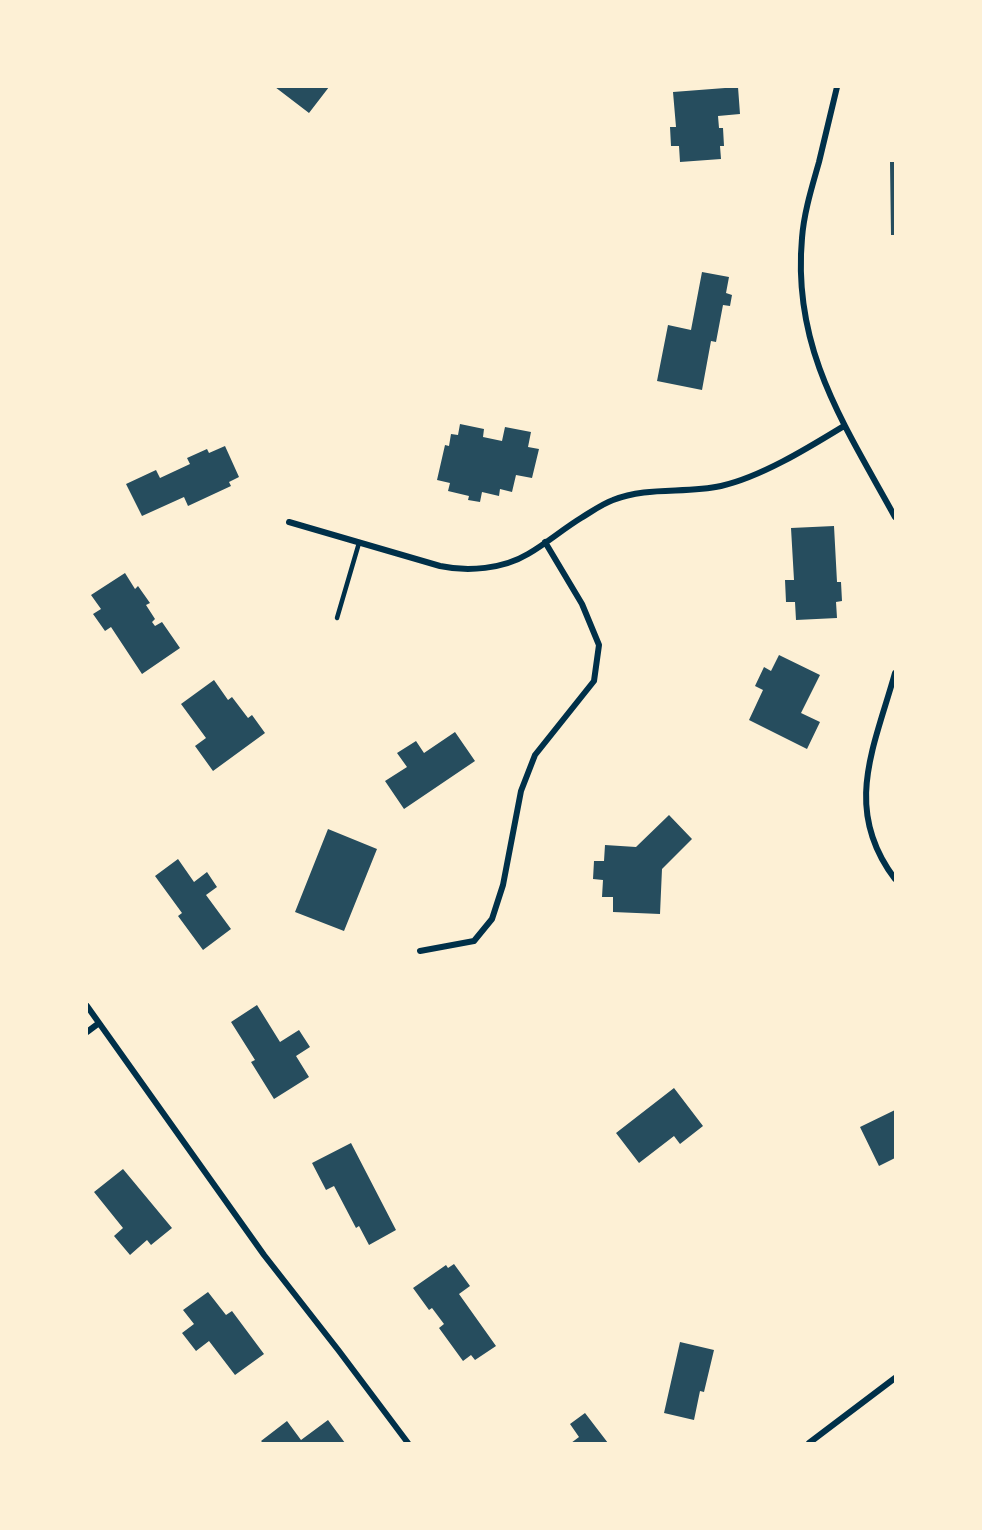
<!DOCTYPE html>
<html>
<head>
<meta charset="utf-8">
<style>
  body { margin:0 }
  #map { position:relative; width:982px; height:1530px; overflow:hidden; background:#fdf0d5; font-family:Signika,sans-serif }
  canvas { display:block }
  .frame { position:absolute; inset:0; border:88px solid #fdf0d5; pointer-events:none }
</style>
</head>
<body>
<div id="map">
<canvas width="982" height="1530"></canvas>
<div class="frame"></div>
</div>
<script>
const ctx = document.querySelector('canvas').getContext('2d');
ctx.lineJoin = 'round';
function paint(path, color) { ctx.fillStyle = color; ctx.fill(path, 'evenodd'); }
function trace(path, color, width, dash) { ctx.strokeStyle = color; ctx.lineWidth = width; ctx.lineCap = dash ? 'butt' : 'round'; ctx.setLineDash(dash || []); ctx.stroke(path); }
paint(new Path2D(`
  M275,87H329L309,113Z
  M738,87L740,114L718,116L719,128H723L724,146H720L721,159L680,162L679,146H671L670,127H676L673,92Z
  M890,162H895V235H891Z
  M702,272L729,277L726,293L732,295L730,306L723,305L716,342L711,341L702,390L657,381L668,325L691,330Z
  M460,424L484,429L483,437L502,441L505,427L531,432L528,447L539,449L532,478L516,475L512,492L500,489L499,496L482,492L480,502L468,500L469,496L448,491L450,483L437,480L445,445L449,446L451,434L458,435Z
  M225,446L239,477L229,482L231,486L188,506L184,497L142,516L126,484L156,470L160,478L190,464L187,458L207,449L209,453Z
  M834,526L837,582H841L842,601L836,602L837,618L796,620L795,602H786L785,580H794L791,528Z
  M125,573L135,589L138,586L150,603L146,605L155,619L152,622L155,626L162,622L180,648L142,674L111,627L105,631L93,614L101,609L91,595Z
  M779,655L820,675L801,713L820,722L807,749L749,720L763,690L755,686L764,667L771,671Z
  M214,680L228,700L232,697L248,718L252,715L265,733L213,771L195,746L206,738L181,704Z
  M455,732L475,761L404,809L385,781L407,767L397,753L416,741L424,753Z
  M669,815L692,839L662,869L660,914L613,912V897H602L603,880L593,879L594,861H604L605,845L636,847Z
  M328,829L377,849L344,931L295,912Z
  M178,859L194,882L207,872L217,887L206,895L231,929L203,950L178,916L182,913L155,876Z
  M257,1005L280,1042L299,1030L310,1047L296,1056L309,1077L274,1099L251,1062L255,1060L231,1022Z
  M674,1088L703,1126L680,1144L674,1136L639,1163L616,1133Z
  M895,1110V1158L879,1166L860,1127Z
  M351,1143L396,1230L369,1245L359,1226L356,1228L334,1186L326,1190L312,1163Z
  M123,1169L172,1228L151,1245L147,1240L130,1255L114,1236L123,1228L94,1192Z
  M454,1264L470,1286L459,1294L496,1346L475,1360L471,1355L463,1361L439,1328L444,1324L432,1308L429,1310L413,1288L446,1265L448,1268Z
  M208,1292L226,1315L232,1311L264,1354L235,1375L209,1341L196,1351L182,1333L194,1324L183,1310Z
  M680,1342L714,1350L704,1392L700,1391L694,1420L664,1413Z
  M585,1413L608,1443H571L579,1437L570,1424Z
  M328,1420L345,1443H263L261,1441L287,1421L301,1440Z`), '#264d5e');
trace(new Path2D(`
  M337,618L359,543`), '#003049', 4.5);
trace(new Path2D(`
  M837,87C831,112 825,137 819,162C812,187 804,212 802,238C792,349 844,424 895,517
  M289,522L440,566C468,572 503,569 528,554C547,543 563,529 581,518C591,512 602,504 613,500C648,486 685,494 721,486C761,477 808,448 844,426
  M895,673C874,748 842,809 895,879
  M420,951L474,941L492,919L503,885L521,791L535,755L594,681L599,645L582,604L545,542
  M87,1006L264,1255L339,1351L408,1443
  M87,1032L99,1023
  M809,1443L895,1378`), '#003049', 6);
</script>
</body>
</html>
